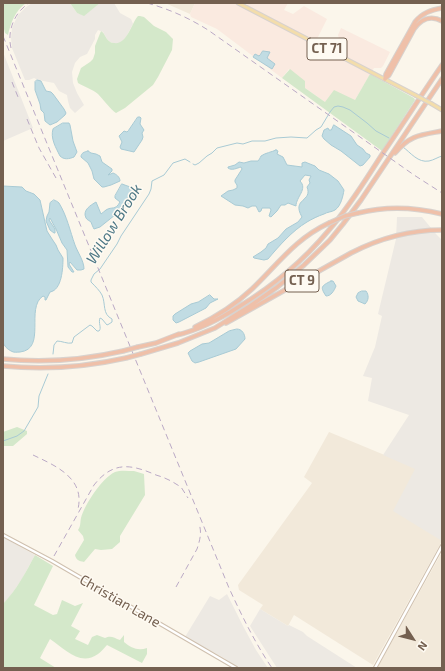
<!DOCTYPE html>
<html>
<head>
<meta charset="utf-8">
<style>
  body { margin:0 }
  #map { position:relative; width:445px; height:671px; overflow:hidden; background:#fbf6eb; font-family:"Exo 2",sans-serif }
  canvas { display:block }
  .frame { position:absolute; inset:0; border:4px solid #746050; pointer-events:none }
  .north { position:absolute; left:393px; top:619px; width:40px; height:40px; -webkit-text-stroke:3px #fefaf2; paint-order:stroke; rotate:126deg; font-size:11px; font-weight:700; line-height:16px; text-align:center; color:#746050 }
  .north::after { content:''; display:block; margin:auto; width:14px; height:18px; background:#746050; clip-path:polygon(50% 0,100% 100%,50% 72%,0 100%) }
</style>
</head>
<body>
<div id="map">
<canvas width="445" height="671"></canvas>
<div class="frame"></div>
<div class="north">N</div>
</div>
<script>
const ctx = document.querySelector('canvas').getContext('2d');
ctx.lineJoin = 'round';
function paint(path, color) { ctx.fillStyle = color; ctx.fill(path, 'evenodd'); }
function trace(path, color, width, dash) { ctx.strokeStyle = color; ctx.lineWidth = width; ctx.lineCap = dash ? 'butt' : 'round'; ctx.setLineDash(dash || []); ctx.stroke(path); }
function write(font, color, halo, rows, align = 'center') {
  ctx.font = font + ' "Exo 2",sans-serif'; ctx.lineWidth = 3; ctx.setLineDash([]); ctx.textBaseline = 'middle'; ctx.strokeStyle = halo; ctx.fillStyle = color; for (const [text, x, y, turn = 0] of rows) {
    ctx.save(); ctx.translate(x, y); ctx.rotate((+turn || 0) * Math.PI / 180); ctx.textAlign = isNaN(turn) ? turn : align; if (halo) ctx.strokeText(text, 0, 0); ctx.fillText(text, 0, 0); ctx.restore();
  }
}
paint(new Path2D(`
  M165,3H195L190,14Z
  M329,432L416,468L442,541L373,665L294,615L288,626L260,609L263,605L239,590L238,585L312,483L304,477Z
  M442,552V668H377L381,661Z`), '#f2e9da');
paint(new Path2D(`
  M195,3H235L245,8L248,3H288L284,10L293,14L304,6L327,19L316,41L335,50L341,40L339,39L338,35L341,28L390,52L383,66L381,68H374L355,100L325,102L305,88L289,69L282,78L217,29L191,17L190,14Z`), '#faeae0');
paint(new Path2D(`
  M32,3H70L77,13L84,15L100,3H114L120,13L131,19L133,24L125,39L122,42L116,44L110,42L107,39L103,32L98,30L95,35V39L87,54L80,57L75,63L72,72L73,83L77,93L84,105L75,113L70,108L68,101L67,95L59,91L54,83L38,80L34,78L29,80H25L12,48L11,38L12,28L18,15L25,8Z
  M3,52L33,128L3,141Z
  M397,217H422L436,234L442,240V541L393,511L415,469L383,455L409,415L368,401L372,378L363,376L375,347L382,316L378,314L396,239Z
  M3,537L35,555L22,579L9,598L3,604Z
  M227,594L243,626L256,650L268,668H237L224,658L185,637L210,596L219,600Z
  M260,609L288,626L289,625L303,632L307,636L357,668H277L250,626Z`), '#ede9e3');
paint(new Path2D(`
  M3,3H26C15,11 11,22 8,35L5,33L3,25L4,23L3,18Z
  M70,3H100L84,16L77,13Z
  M138,16H140L144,17L154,26L166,32L173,39L172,50L158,77L153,85L125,108L116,113C111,110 103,99 98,94C92,89 85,87 78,83L77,79L81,68L90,62L93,59L95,53V46L101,31C105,33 105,38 109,41C110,42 112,43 114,43C127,45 131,24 138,16Z
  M290,69L305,81V88L325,102L334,90L355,100L370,74L414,98L415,100L382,151L282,78Z
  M17,427L27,431V434L13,446H3V432Z
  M134,471L144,474L145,495L120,536V542L112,549L101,550L95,549L84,562C79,561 76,560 75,555L84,540L83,536L78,530C81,526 80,522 81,518C85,504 102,478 115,472C120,470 128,471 134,471Z
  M35,555L53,566L34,605L53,615L57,614L62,600L75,606L83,603L71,626L80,631L75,639L88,645L92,637L97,635L105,638C111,635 114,638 120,640L124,635V642C131,648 138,651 147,648V654L142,663L107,645C104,648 101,652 98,654C80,667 65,649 50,639L40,658L56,668H3V604C17,589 26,572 35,555Z`), '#d4e8ca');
const water = new Path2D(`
  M263,51L270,52L267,58L275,64L272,69L253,57L255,54L259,56L260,55Z
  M37,80L41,81L46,91L51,92L53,94L64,109L66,113L65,115L57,122L50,125L45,121L44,113L41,110L40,104L35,90V82Z
  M138,117H140L141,118L140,124L144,130L142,133L143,137L142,140L134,152L121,149L120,147L122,142L119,136L124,131L127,132L128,131Z
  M63,123H69L70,125L73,141L77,152L74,157C69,159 64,160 60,156C56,148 50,138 53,129Z
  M334,125L351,136L357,145L363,149L366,153L370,155V157L363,165L360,166L355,162L341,151L331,145L324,139L322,136L324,130L328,128L329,130H331Z
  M276,150L278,151L277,154L283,157L287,165L302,167V163L305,162L315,166L319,170L329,174L338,181L344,190C343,196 341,206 335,210C332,212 327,212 324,214C318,216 312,219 307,222C292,231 279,246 268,259L264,260L254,258L253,257L261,252L266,248L268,244L278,238L286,229L298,222L302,217C291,198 313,202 307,187L310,183L309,180L311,176L305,175L300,181C308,189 296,197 296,206L288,203L285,205H281L277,211L271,217L269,216L271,210L270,208H262L261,211L259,212L256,206H252L248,208L243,206L235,205L221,196L228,191L233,190L237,188V185L235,182V180L242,169L241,167C237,168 232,171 228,168V167L235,165L239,162L244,163L251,161H258C259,160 260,158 261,156C265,153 272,152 276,150Z
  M88,151L91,153L96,154L100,156L102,162L112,169V171L108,175L113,173C116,174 120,177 120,181L111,185L104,187H102L94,179L92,171L88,163L81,157C81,153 84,152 88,151Z
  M122,184L133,188L136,191L134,199L130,203L100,227L94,229C93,227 92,225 91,222C90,221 87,220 86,218C82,210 91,205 96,202L101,214C103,213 104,211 106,210C112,206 115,211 120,202L115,198V196Z
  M3,186L22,187L26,191L34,194L40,200L47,231L52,239L56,245L58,250L63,258C63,268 62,290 50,292L46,300H45V297L43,296C25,308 47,349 20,352C17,352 14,353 11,351C7,349 4,346 3,342Z
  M54,200C56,201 57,201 59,203C67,216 70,231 75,245C78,253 84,261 84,269L81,270H77L70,262L69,264L74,272H72L68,267L67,250L62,243L56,229L50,218L49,220L55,229V233H54L50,230L46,221L47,216L49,212L50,203Z
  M331,281H333L336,286C334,291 331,296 326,296C320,287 321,286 331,281Z
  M362,291H366C369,295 369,300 365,304L358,301L356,297L358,293Z
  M210,295L214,299H218L210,303L206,308L179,322L176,323L173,320V316L175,314L191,304L198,302Z
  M237,329C242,329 245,334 245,339L236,349L199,362L195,363L192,361L188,353L190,351L202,344L209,343L229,331Z`);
paint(water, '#c1dce3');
trace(water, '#a8cad4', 1);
trace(new Path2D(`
  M403,147C411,153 418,163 429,161C434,160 438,157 442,156
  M193,164L195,165L199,163L207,156L212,153L217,148L237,143L243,144L252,141H265L276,138L291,137L307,138L316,130L321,127L330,112L334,107L338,106L343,107L350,110L367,123L376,131L389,138
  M53,354L54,345L57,341C62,341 67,344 72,343L74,337L90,325L92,326L97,331H99C102,328 98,323 100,318L102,319L107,325L109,324L112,322V319C102,314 106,304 102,295C100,291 95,286 91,282V280L94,274L100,269L117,244L121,236L149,194L151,189L152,181L164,175L173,163L185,159L190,162
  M3,441L17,436L24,431L38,407L39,396L48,374`), '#a8cad4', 1);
const secondary = new Path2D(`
  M3,535L52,561L236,668
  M375,668L442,546`);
const primary = new Path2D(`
  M238,3L415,95
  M432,104L442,110`);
const highway = new Path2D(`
  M385,79L386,74L415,22C422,13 431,10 442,8
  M385,79L389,75L414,29C421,19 431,15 442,21
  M395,153C410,135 420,135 442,131
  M358,213C386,206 414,207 442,214
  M226,323L351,253C380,238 410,230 442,230
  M195,327C216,317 235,305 252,289C278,264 295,239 329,223
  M215,328L250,306L276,288L304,265L330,240L343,224L361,200L442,79
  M177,335C199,330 220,319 240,306C273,286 304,260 329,230C350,206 366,179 383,153C403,124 422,94 442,65
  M138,347L156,343L179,334
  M141,354L178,343L215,328
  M3,359C43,363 84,360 123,351
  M3,366C44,370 86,367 126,358`);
trace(secondary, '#cfc0af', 4.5);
trace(primary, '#d8d2ce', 5);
trace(highway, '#d8d2ce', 5.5);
trace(secondary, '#fff', 2.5);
trace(primary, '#f3ddab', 3);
trace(highway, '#efc0a9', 3.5);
trace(new Path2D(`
  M147,3C169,9 189,18 208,30L414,175L442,193
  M3,36L229,588C242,616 255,643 272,668
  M11,48C7,31 14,13 29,3
  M12,82L18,97
  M27,119L39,148L56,178
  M33,455C56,466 85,478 78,509
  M54,556L94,485C113,461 131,464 156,475C163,477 170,480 176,484L181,487L188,498
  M176,587L197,549C200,540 202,532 199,524`), '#baa9c5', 1, [6, 4]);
const primaryBridge = new Path2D(`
  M415,95L432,104`);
const highwayBridge = new Path2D(`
  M329,223L345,216L358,213
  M123,351L138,347
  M126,358L141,354`);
trace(primaryBridge, '#d8d2ce', 5, []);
trace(highwayBridge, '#d8d2ce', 5.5, []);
trace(primaryBridge, '#f3ddab', 3);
trace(highwayBridge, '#efc0a9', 3.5);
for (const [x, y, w] of [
  [327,49,40],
  [302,281,34]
]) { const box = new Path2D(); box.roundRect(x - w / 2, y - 11, w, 22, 3); ctx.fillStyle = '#fefaf2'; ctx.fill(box); trace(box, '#746050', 1); }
write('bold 13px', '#746050', null, [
  ["CT 71",327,49],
  ["CT 9",302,281]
]);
write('14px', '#746050', '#fefaf2', [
  ["Christian Lane",120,601,30]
]);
write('italic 15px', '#4c7785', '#fefaf2', [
  ["Willow Brook",114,224,-58]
]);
</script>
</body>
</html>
